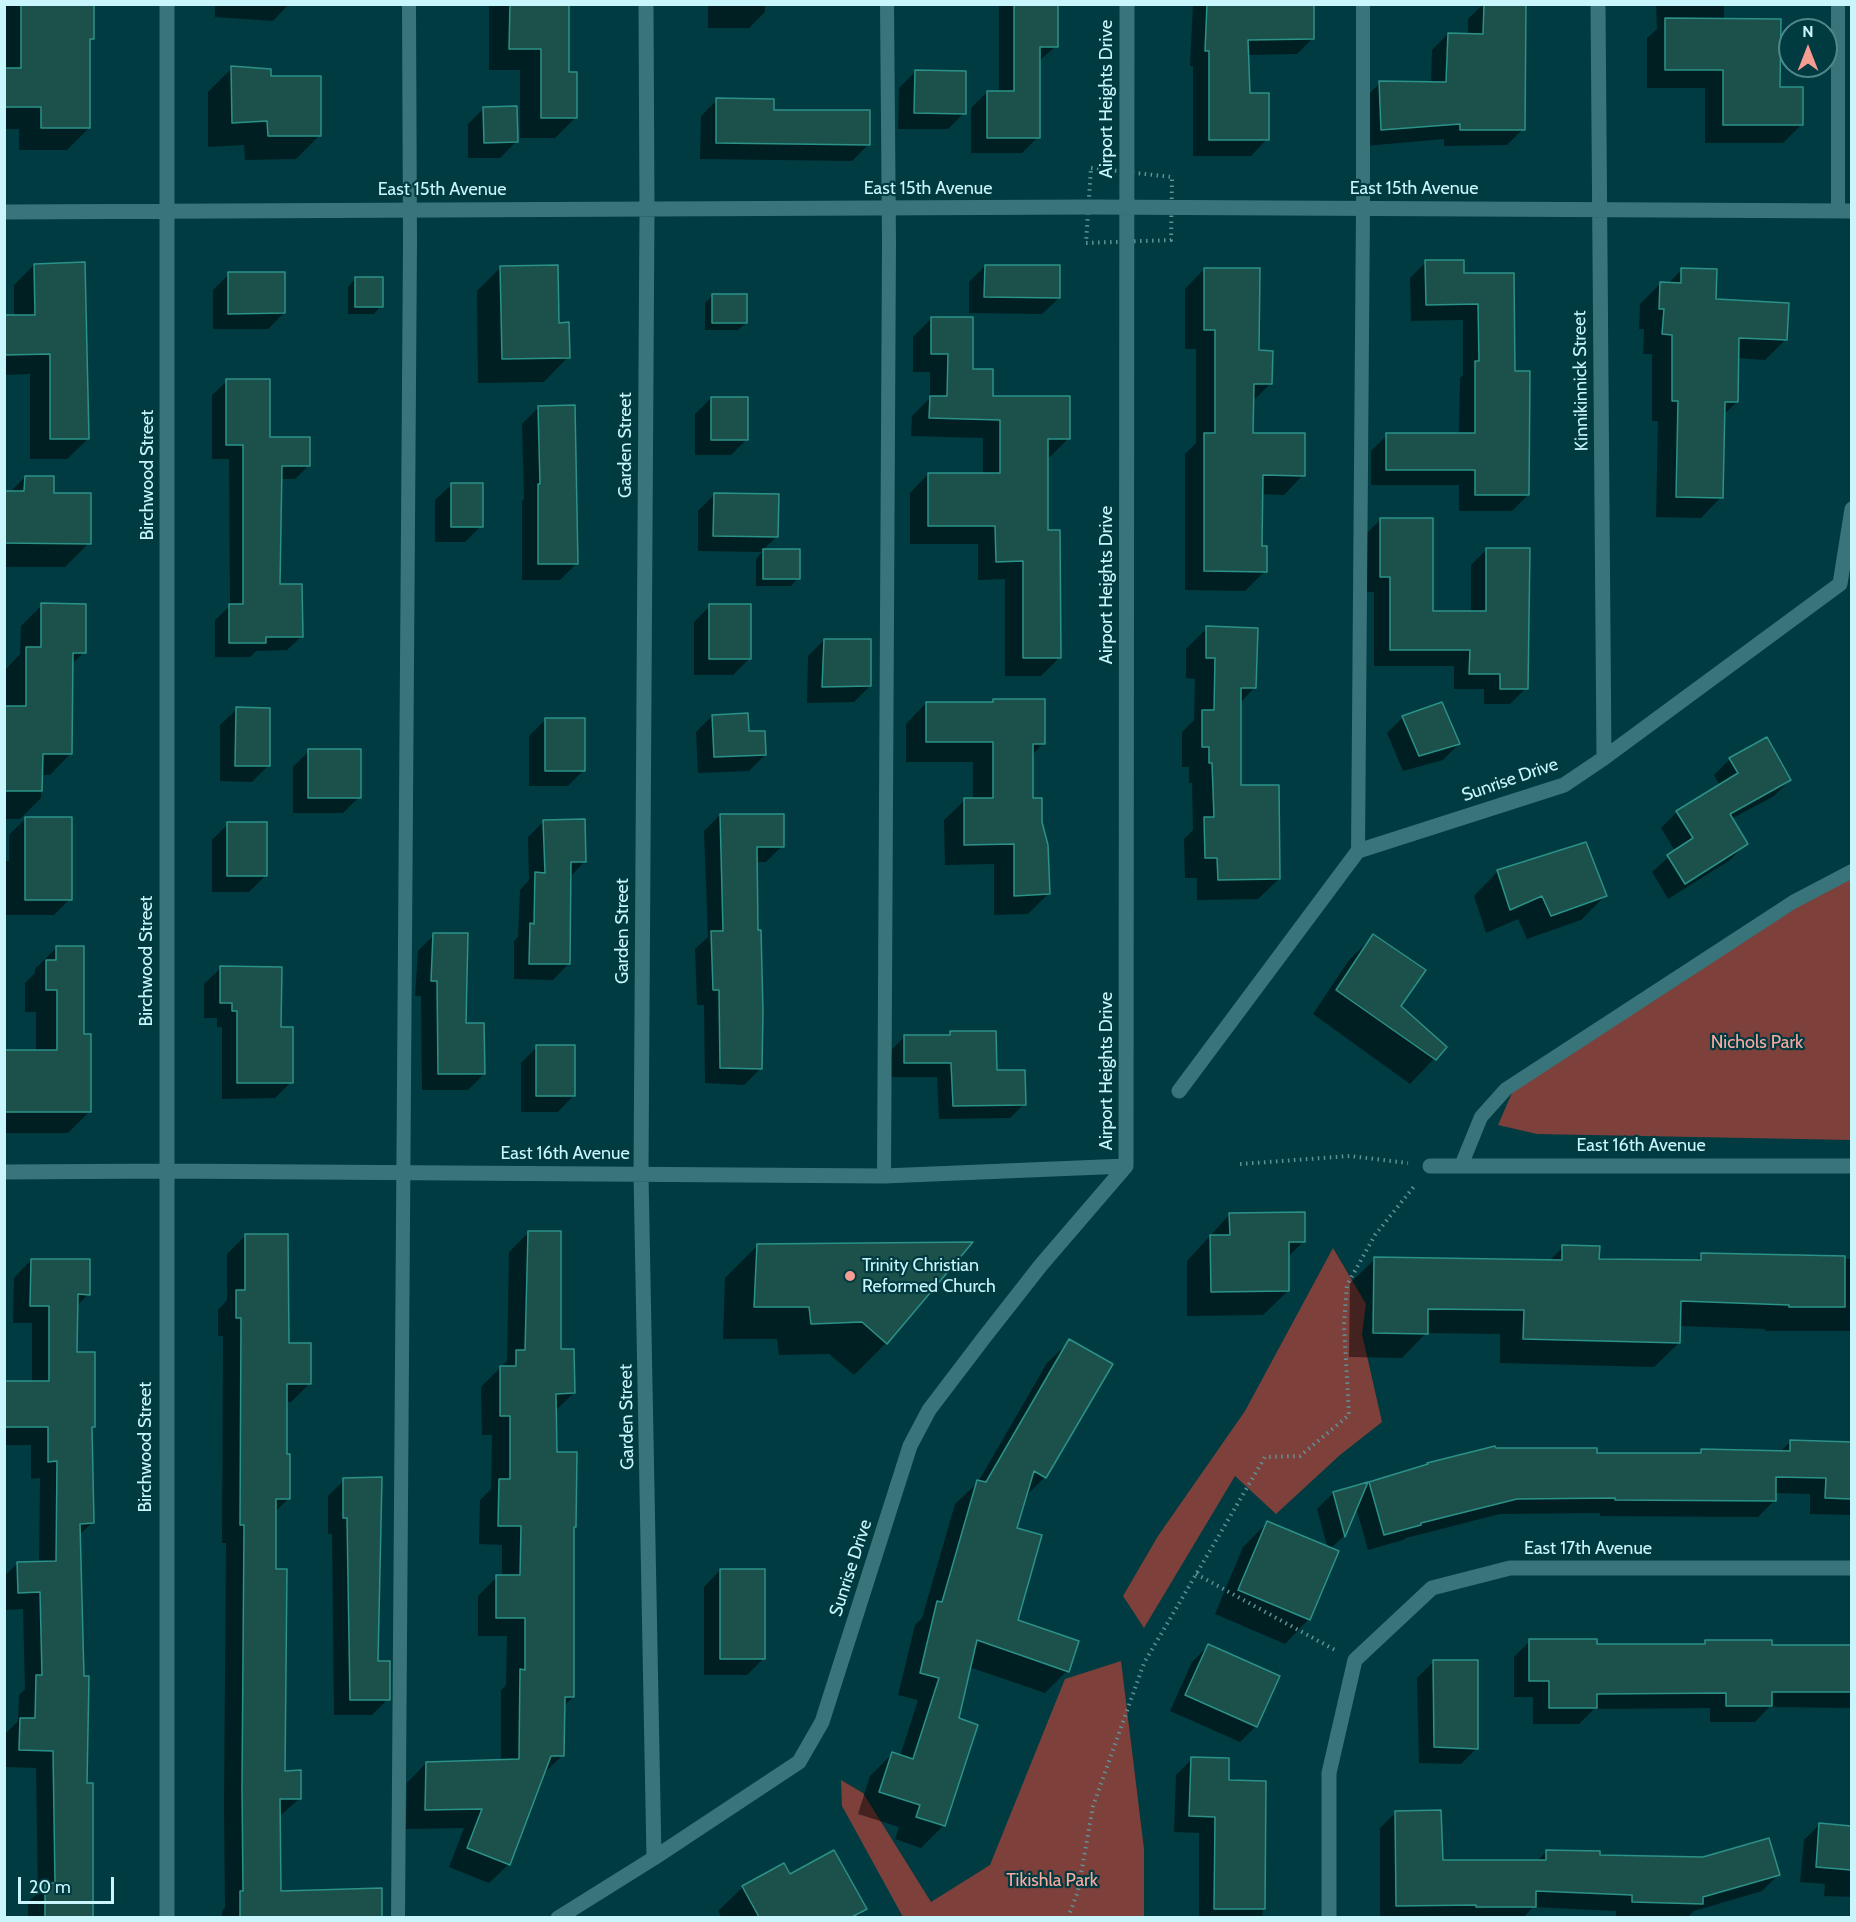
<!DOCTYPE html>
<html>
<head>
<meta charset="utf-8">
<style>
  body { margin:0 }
  #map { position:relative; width:1856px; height:1922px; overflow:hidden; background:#003b41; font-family:Cabin,sans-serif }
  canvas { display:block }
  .frame { position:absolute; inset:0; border:6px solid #c9f6fc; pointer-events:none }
  .north { position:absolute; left:1778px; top:18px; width:60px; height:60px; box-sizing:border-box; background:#003b41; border:2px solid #50868c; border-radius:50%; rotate:0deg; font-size:16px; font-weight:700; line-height:24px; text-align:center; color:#c9f6fc }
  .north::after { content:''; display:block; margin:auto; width:21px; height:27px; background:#f59c93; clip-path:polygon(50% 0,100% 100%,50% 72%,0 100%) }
  .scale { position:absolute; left:18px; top:1877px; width:96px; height:27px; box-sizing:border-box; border:3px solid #c9f6fc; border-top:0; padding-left:8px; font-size:18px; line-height:21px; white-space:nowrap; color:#c9f6fc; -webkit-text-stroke:4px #003b41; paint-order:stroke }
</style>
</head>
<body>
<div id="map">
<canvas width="1856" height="1922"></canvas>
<div class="frame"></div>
<div class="north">N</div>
<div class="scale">20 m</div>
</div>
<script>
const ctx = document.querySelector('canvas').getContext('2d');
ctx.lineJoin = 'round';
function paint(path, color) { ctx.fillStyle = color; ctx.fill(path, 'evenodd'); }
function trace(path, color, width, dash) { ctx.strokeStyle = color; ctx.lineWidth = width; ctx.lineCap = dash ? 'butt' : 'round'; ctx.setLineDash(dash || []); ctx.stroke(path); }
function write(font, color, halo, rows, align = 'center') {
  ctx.font = font + ' Cabin,sans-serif'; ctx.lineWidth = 4.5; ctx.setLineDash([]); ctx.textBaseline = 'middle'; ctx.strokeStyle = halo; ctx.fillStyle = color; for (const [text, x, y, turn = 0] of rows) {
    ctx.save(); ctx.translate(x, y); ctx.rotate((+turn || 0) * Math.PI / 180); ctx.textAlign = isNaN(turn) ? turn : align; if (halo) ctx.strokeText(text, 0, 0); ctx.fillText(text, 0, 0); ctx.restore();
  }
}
paint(new Path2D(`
  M1851,873V1140L1537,1134L1498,1125L1515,1086Z
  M1333,1248L1366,1304L1362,1334L1382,1422L1340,1455L1276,1514L1235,1476L1144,1628L1123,1596L1158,1536L1245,1411Z
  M1121,1661L1144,1849V1917H903L842,1806L841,1780L863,1793L931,1902L990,1865L1065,1679Z`), '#7e403a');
paint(new Path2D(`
  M4,4H92V38L89,42V128L67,150H19V129H4Z
  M215,4H289L273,21L215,17Z
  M489,4H568L567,73L576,117L555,138H520V70H489Z
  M708,4H765V12L749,28H708Z
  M999,4H1056V46L1038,62V137L1022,153H971V108L987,92H999Z
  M1193,4H1313V38L1297,54L1247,55L1248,95L1267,139L1251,156H1193V66H1190Z
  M1483,4H1525L1523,129L1507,145L1444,146V139L1365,146L1364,99L1380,83L1431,84L1432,50L1448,34L1468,35V19Z
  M1656,4H1724V20L1779,89L1802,124L1783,143H1705V88H1647V38L1657,29Z
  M232,68L270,78L320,135L296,159L245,160L244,145L208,147V92Z
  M915,72L964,113L948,129H898L899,88Z
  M717,100L772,112L868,145L852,161L700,159L701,116Z
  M484,108L516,142L500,158H468V124Z
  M1426,262L1463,275L1514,373L1528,495L1512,511H1459V485H1371V451L1387,435H1459L1460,378L1463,375V320L1411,321L1410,278Z
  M34,265L88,439L67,459H30V374L4,375V316H14V285Z
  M985,266L1059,298L1042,314L969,313V282Z
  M501,267L557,324L568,357L544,382L478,383L477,291Z
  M1204,269L1258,352L1271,383L1252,402L1251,435L1303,475L1284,495L1261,494V548L1265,571L1245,591L1185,590V454L1196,443V349H1185V289Z
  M1682,269L1714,301L1786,339L1765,360L1737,358V402L1723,415L1721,497L1701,518L1656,517L1658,421H1652V354H1643L1644,329H1639L1640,304L1661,283L1668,284Z
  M229,274L284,313L268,329H213V290Z
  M355,279L381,306L374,314H348V287Z
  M713,295L746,323L738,330H705V303Z
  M931,319L992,397L1069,438L1050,457H1046V531L1059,658L1041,676H1005V579L978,580V544H910V493L928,474H983V438L911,436L912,416L930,398V372H913V337Z
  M227,381L268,438L309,465L295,479H280L278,585L302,636L287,650L256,651L250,657H215V620L230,606L229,459H212V395Z
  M711,398L747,439L731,455H695V414Z
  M538,408L576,564L560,580H522V501L524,500L522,424Z
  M25,477L53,494L89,543L65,567H4V492H10Z
  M452,484L481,526L465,542H435V500Z
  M714,495L777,536L762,551H798V578L791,586H756V559L762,552L698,551V511Z
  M1381,519L1431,612H1471V565L1487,549L1526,688L1510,704H1484V689H1454V666H1374V592H1365V535Z
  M42,605L84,652L71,665V753L50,775H41V798L20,819H4L5,670L20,654L21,626Z
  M710,606L749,659L733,675H694V622Z
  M1207,628L1254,688L1240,703V787L1279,879L1258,899L1197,900V878H1185L1184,839L1193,830L1192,783H1189V767H1182V732L1194,720L1195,679L1186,678V649Z
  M824,640L870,686L854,702L807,703L808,656Z
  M1044,701V743L1031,756V800L1040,823L1049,893L1028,914L994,915V864L945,865L944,820L965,800H973V762H906V724L926,703Z
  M237,709L268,766L252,782L220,781V725Z
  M712,716L748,733L765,755L749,771L698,773L696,732Z
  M1403,717L1459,744L1443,760L1403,771L1387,733Z
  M545,720L584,770L568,786H529V736Z
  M309,751L359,797L343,813H293V767Z
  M1730,759L1790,780L1774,796L1731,819L1746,844L1730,860L1668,899L1652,872L1675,851L1661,828L1677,812L1720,786L1714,775Z
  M720,815L782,846L766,862H756L760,1069L744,1085L705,1083L704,1005H697L695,949L708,937L704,831Z
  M25,819L70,899L54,915H4V861H9V835Z
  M544,821L585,861L570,877L569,963L553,980L514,979V941L518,937L520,890L529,880L528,837Z
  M228,824L265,876L249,892H212V840Z
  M1498,871L1606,895L1581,920L1527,939L1518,919L1486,933L1474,896Z
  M434,935L484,1074L468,1090H422L421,996H415L418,951Z
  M1373,936L1399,1007L1445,1047L1410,1084L1313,1014L1349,960Z
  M57,947L83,1036L90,1111L68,1133H4V1052H36V1012H25V983L35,973V969Z
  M221,968L280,1028L291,1082L275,1098L222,1099V1027H217V1018H204V984Z
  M950,1032L1024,1104L1010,1118L939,1119L937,1077H891V1050L905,1036H947Z
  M537,1047L574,1095L558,1112H521V1063Z
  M1230,1214L1304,1241L1287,1258L1288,1291L1263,1315L1187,1316V1261Z
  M528,1233L559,1351L574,1393L555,1411L556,1453L572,1528L573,1697L563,1707V1755L543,1774L509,1864L489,1883L449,1867L464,1828L406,1829L407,1783L426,1763L501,1761V1690L506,1685L507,1636H478V1596L497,1577H502V1545L479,1544L480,1500L491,1489L492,1435H482L481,1387L507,1361L509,1252Z
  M246,1235L287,1345L310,1383L291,1402H285V1455L289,1498L275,1512V1570L284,1772L300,1798L279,1817L280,1893L381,1890V1917L222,1918V1911L225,1908L224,1806L226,1543H222L223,1336H218V1310L227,1300V1254Z
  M970,1244L886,1343L854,1375L829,1354L779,1355L777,1339H723L725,1278L757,1246Z
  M1563,1247L1598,1260L1695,1261L1702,1255L1852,1259V1331H1765V1329L1679,1326V1343L1654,1367L1500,1363V1334L1426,1333L1402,1358L1349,1357L1350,1283L1375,1259L1549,1261Z
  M31,1260L88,1294L77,1306L76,1354L93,1427L91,1429L93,1522L78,1536L85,1784H91L92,1918H28V1902L38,1893L36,1768L4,1767V1735L18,1721L19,1695L25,1689L23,1609L4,1610V1576L17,1564L39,1563L40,1478L31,1479V1445H4V1382H32V1323H13L14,1278Z
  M1070,1341L1045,1477L1024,1498L1015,1529L1016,1621L1067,1671L1045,1693L969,1667L957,1719L944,1825L921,1848L895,1839L899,1827L858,1814L870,1776L893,1753L900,1756L918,1700L898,1695L915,1625L922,1618L955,1504L978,1482L1047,1363Z
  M1790,1442L1852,1443V1515L1810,1514V1494L1774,1493V1501L1758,1517L1600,1516V1513L1500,1514L1406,1538L1403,1540L1368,1550L1356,1507L1344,1536L1330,1549L1309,1619L1285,1644L1215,1614L1243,1547L1267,1523L1328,1549L1317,1509L1333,1493L1366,1484L1364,1488L1369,1483L1425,1467L1428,1464L1494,1447V1450L1596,1455H1698L1701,1451L1780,1452Z
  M344,1480L377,1663L388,1699L372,1715H334L332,1534H328V1496Z
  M720,1570L763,1659L747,1675H704V1587Z
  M1530,1641L1596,1646L1701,1645L1706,1641L1771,1647H1852V1708L1769,1707L1755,1722H1710V1708L1594,1709L1579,1724H1533V1697H1514V1657Z
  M1208,1646L1256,1726L1240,1742L1170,1711L1192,1662Z
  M1433,1662L1477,1748L1461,1764L1419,1763L1417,1678Z
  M1192,1759L1227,1781L1263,1908L1262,1918H1199V1833L1174,1832L1176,1775Z
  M1396,1812L1442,1861H1537L1547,1851L1778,1875L1762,1891L1694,1911L1687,1918H1616V1911L1533,1907L1523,1918H1380V1828Z
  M1820,1824L1852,1827V1897L1824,1896L1825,1884L1800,1882L1804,1840Z
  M783,1865L790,1876L865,1909L857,1918H722L718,1911L743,1887Z`), '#0007');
const building = new Path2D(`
  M21,4H94V39H90V128H41V107H4V68H21Z
  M510,4H569V72H577V118H541V49H509Z
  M1014,4H1058V47H1040V138H987V91H1014Z
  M1207,4H1314V39L1248,40L1250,93H1269V140H1209V51H1205Z
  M1484,4H1526L1525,130H1460V124L1381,130L1379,81L1446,82L1448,33L1483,34Z
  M1665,18L1781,19L1780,87H1803V125H1723V70H1665Z
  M231,66L271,69V76H321V136H268L267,121L232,123Z
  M915,70L966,71V114L914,113Z
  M716,98L774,99V110H870V145L716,143Z
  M517,106L518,142L484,143L483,107Z
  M1425,260H1464V273H1514L1515,371H1530L1529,495H1475V470H1386V433H1475V361H1479L1478,304L1426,305Z
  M85,262L89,439H50V354L4,355V315H35L34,264Z
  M558,265L559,323L569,322L570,358L502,359L500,266Z
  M985,265H1060V298L984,297Z
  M1204,268H1260L1259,350L1273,351L1272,384H1254L1253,433H1305V476L1263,475L1262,546H1267V572L1204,571V433H1215V330H1204Z
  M1681,268L1717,269L1716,299L1789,303L1787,340L1739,338L1738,402H1725L1723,498L1676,497L1678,401H1672V335L1662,334L1664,309H1659L1660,282L1681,283Z
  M228,272H285V313L228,314Z
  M355,277H383V307H355Z
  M712,294H747V323H712Z
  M931,317H973V369H993V396H1070V439H1048V530H1060L1061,658H1023V561L996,562L995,526H928V473H1000V420L929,418L930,396H947L948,354H931Z
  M226,379H270V437H310V466H282L280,584H302L303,637H266V643H229V604H243V445H226Z
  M711,397H748V440H711Z
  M575,405L578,564H538V484H540L538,406Z
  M25,476H54V493H91V544L4,543V491H24Z
  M451,483H483V527H451Z
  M714,493L779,494L778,537L713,536Z
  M1380,518H1433V611H1486V548H1530L1528,689H1500V674H1469L1470,650H1390V577H1380Z
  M763,549H800V579H763Z
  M41,603L86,604V653H73L72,754H43L42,791H4V706H26V647H41Z
  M709,604H751V659H709Z
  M1206,626L1258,628L1256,688H1241V785H1279L1280,879L1218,880L1217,858H1205L1204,817H1214L1212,763H1209V747H1202V710H1214L1215,658H1206Z
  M824,639H871V686L822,687Z
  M993,699H1045V744H1033V798H1042V822L1048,845L1050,894L1014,896V844L964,845V798H993V742H926V702H993Z
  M1442,702L1460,744L1419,756L1402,716Z
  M236,707L270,708V766H235Z
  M748,713L749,731H765L766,755L714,757L712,715Z
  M545,718H585V771H545Z
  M1767,737L1791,780L1730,814L1748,844L1685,884L1667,855L1693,838L1676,811L1738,773L1729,758Z
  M308,749H361V798H308Z
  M720,814H784V847H757L758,930H761L763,1012L762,1069L720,1068L719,990H713L711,931H723Z
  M25,817H72V900H25Z
  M585,819L586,862H571L570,964H529L530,923L534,924L535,872L545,873L543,820Z
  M227,822H267V876H227Z
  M1586,842L1607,896L1551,916L1542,896L1510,910L1497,870Z
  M433,933H468L466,1023H484L485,1074H438L437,981H431Z
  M1373,934L1426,970L1401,1006L1447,1047L1436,1060L1336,990Z
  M56,946H84V1034H91V1112H4V1050H57V990H46V960H56Z
  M220,966L282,967L281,1027H293V1083H237V1011H232V1003H220Z
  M950,1031H996L997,1070H1025L1026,1105L953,1106L951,1063H904V1035H950Z
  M536,1045H575V1096H536Z
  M1305,1212V1242H1289V1291L1211,1292L1210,1235H1230L1229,1213Z
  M528,1231H561V1349H574L575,1393L556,1394L557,1452H577L576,1527H574V1697H565L564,1756H551L510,1865L467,1848L482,1809L425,1810L426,1762L519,1759L520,1669L525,1670V1618H496V1575H520L521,1526H498L499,1479H510V1416H500V1366H516V1350H525Z
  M245,1234H288L289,1343H311V1384H287V1454H290V1499H276V1569H287L285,1771L301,1770V1799H280L281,1891L382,1888V1917H240V1891H243L242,1787L244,1525H240L241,1318H236V1290H245Z
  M973,1242L887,1344L862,1322L811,1324L809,1307H754L757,1244Z
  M1562,1245L1600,1246L1599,1259L1701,1260V1253L1845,1256V1307H1789V1305L1681,1301L1680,1343L1523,1339L1524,1310L1428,1309V1334L1373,1333L1374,1257L1562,1260Z
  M31,1259H90V1295L78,1294L77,1352H95V1427H92L94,1523L80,1524L84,1676H89L87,1783H93V1917H45V1883H55L53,1751L19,1750L20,1718H35L36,1675H42L40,1592L18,1593L17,1562L56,1561L57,1461L48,1462V1427H4V1381H49V1306H30Z
  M1069,1339L1113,1364L1046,1478L1034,1471L1017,1528L1042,1535L1018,1620L1079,1641L1069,1672L977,1640L959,1718L978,1725L945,1826L916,1817L920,1805L879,1792L892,1752L913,1759L939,1678L920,1673L937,1601L942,1602L977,1480L986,1482Z
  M1790,1440L1851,1442V1499L1825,1498L1826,1478L1776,1477V1501L1615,1500V1498L1517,1499L1421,1523V1525L1384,1535L1369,1482L1428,1464L1427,1463L1495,1446L1496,1448H1597V1453H1701V1449L1790,1451Z
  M382,1477L378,1661H390V1700H350L347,1518H343V1478Z
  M1368,1482L1345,1537L1333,1492Z
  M1267,1521L1339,1551L1310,1620L1238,1590Z
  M720,1569H765V1659H720Z
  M1529,1639H1597V1644H1705V1640H1772V1645H1851V1692H1772V1706H1726V1693L1597,1694V1708H1549V1681H1529Z
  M1208,1644L1280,1676L1257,1727L1185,1695Z
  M1433,1660H1478V1749L1434,1747Z
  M1191,1757L1229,1758V1780L1266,1781L1265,1909H1214L1215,1817L1189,1816Z
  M1441,1810L1443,1860H1546V1850L1600,1851V1855L1703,1857L1769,1838L1780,1875L1703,1897V1904L1632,1902V1895L1536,1891V1907H1476V1905L1396,1906L1395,1811Z
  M1819,1823L1851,1826V1870L1816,1867Z
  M834,1850L867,1909L852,1917H759L742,1886L784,1863L790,1874Z`);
paint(building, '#1c504b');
trace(building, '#2a9288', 1.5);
trace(new Path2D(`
  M1091,168L1172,177L1171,240L1086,243Z
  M1240,1164L1350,1156L1408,1163
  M1196,1574L1335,1650
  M1068,1918L1078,1891L1093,1806L1144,1663L1265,1457L1300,1456L1349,1415L1344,1324L1347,1285L1375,1235L1416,1184`), '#5d9298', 4, [1.5, 4.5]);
trace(new Path2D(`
  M1838,211V4
  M1358,851L1363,208V4
  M1461,1166L1481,1117L1506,1089L1793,902L1852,871
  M884,1176L889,242L887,4
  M398,1918L410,244L409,4`), '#39747b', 14);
trace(new Path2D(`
  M646,4L647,210L641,1174L654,1858
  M1598,4L1604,758
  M4,212L1089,207L1852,211
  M1179,1091L1358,851L1564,785L1604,758L1840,584L1852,509
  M1126,1166L1127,4
  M1430,1166H1852
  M4,1172L166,1171L884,1176L1126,1166
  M167,1918V4
  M558,1918L654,1858L799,1762L822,1722L910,1446L929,1410L983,1339L1041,1265L1126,1166
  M1329,1918V1773L1355,1660L1432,1588L1510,1568H1852`), '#39747b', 15);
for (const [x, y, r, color] of [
  [850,1276,6,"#f59c93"]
]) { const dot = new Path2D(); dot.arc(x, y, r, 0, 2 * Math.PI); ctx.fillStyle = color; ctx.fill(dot); trace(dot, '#003b41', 2); }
write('18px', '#c9f6fc', '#003b41', [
  ["Airport Heights Drive",1107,99,-90],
  ["East 15th Avenue",928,189],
  ["East 15th Avenue",1414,189],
  ["East 15th Avenue",442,190],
  ["Kinnikinnick Street",1581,381,-91],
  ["Garden Street",626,445,-90],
  ["Birchwood Street",148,475,-90],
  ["Airport Heights Drive",1107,585,-90],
  ["Sunrise Drive",1510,780,-19],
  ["Garden Street",623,931,-90],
  ["Birchwood Street",147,961,-90],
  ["Airport Heights Drive",1107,1071,-90],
  ["East 16th Avenue",1641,1146],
  ["East 16th Avenue",565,1154],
  ["Garden Street",627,1417,-91],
  ["Birchwood Street",146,1447,-90],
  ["East 17th Avenue",1588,1549],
  ["Sunrise Drive",851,1568,-72]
]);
write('18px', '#fda9a0', '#003b41', [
  ["Nichols Park",1757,1043],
  ["Tikishla Park",1052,1881]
]);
write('18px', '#c9f6fc', '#003b41', [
  ["Trinity Christian",862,1266],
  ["Reformed Church",862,1287]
], 'left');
</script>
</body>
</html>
